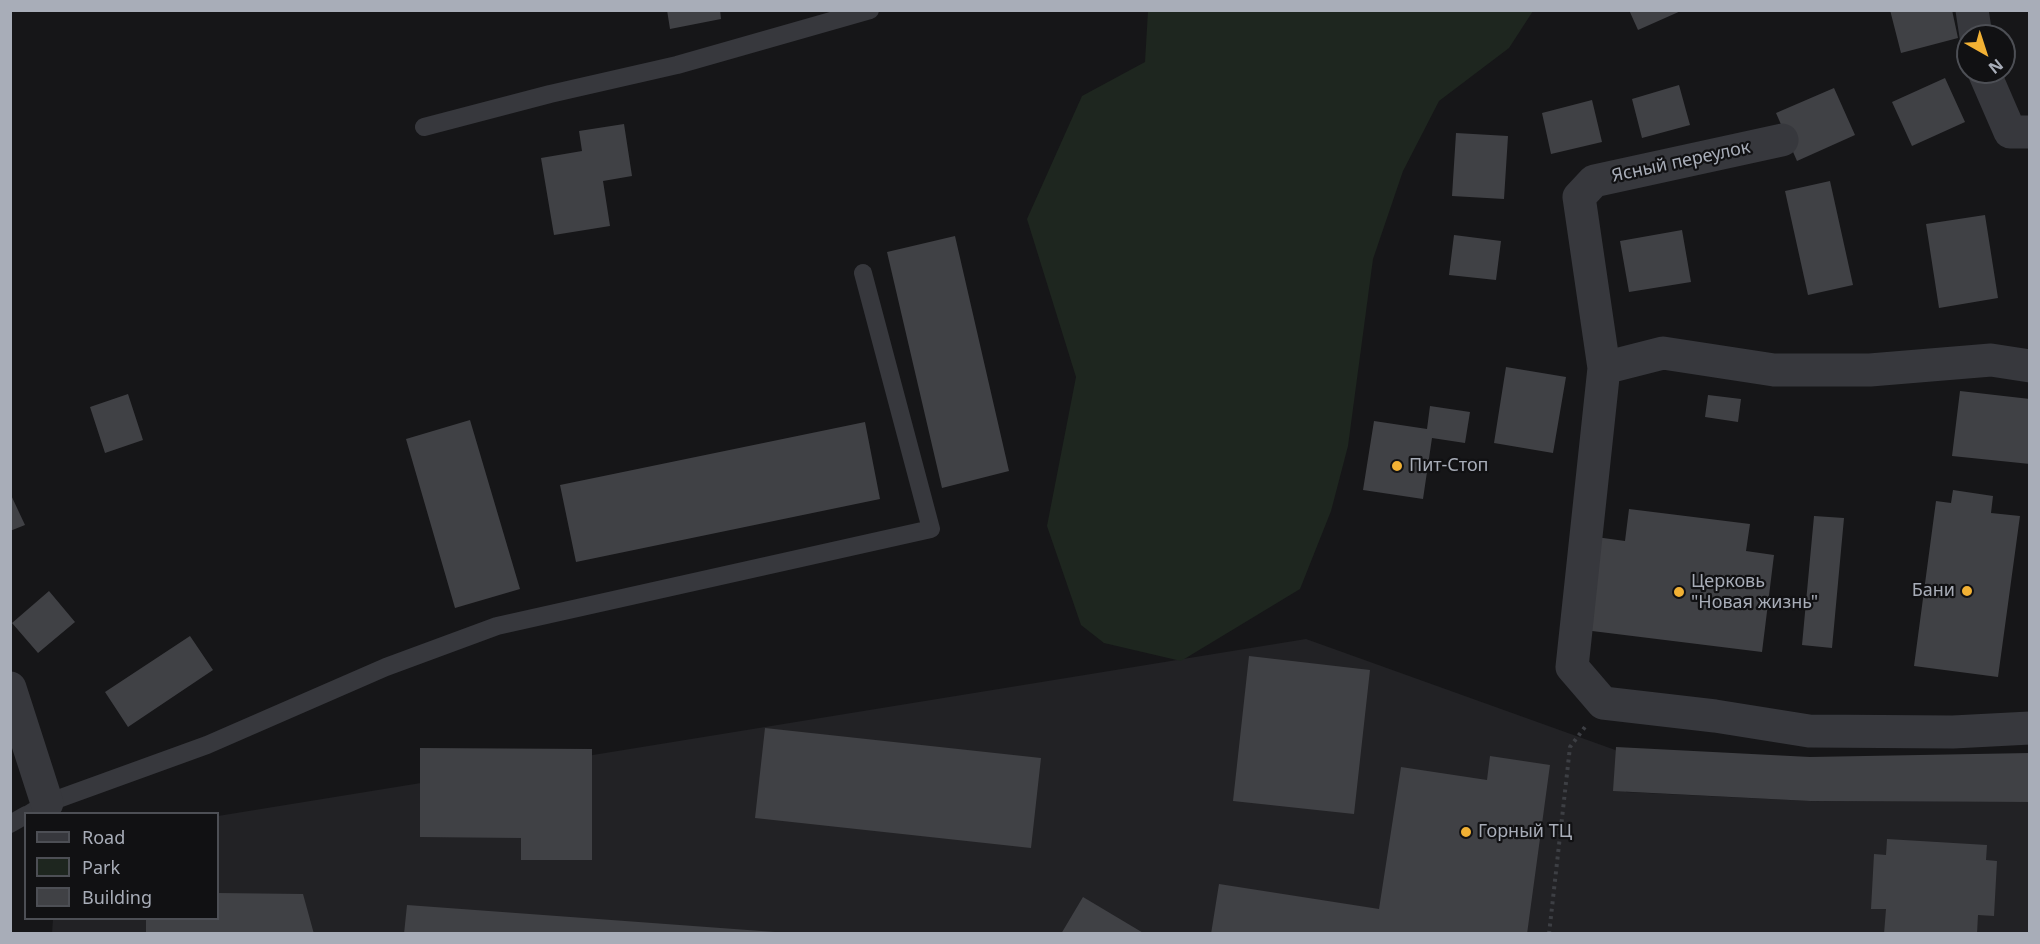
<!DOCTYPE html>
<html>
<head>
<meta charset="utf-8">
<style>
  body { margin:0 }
  #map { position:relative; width:2040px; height:944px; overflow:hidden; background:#161618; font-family:"Noto Sans",sans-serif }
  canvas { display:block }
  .frame { position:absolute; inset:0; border:12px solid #a8adb8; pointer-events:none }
  .legend { position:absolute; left:24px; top:812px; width:195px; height:108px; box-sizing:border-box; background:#111113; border:2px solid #4d4f55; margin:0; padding:8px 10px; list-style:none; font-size:18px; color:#a8adb8 }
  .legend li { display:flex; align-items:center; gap:12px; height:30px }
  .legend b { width:30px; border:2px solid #4d4f55 }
  .north { position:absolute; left:1956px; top:24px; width:60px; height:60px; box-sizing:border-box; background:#111113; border:2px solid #4d4f55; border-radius:50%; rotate:141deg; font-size:16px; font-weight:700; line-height:24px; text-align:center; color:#a8adb8 }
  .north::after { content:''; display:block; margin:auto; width:21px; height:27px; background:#f2b134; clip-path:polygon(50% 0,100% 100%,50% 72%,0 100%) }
</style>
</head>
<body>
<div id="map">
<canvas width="2040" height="944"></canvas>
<div class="frame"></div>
<ul class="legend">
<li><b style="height:8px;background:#37383d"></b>Road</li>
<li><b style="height:16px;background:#1e261f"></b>Park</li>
<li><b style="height:16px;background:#404145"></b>Building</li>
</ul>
<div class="north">N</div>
</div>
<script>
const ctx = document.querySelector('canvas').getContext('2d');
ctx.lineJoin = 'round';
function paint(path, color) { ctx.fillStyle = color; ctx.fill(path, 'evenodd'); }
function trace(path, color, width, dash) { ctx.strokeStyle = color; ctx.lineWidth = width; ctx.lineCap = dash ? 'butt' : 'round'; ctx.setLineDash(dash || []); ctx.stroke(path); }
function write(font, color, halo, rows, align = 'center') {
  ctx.font = font + ' "Noto Sans",sans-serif'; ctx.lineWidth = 4.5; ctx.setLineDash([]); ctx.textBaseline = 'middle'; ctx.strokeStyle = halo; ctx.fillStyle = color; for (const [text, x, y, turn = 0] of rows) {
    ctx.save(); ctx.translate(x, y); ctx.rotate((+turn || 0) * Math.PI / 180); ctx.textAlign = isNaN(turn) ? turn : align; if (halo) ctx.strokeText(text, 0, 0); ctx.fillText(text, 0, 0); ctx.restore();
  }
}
paint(new Path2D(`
  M1306,639L1632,756L1626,792L1810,801L2029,802V933L52,934L53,919L218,918V816Z`), '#222225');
paint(new Path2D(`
  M1148,11H1533L1509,48L1439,101L1403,171L1373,259L1348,446L1331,511L1300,589L1181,661L1104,643L1081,625L1047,526L1076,377L1027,219L1082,96L1145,62Z`), '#1e261f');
paint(new Path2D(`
  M667,10H720L721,19L670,29Z
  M1629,10H1683L1638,30Z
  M1890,10H1952L1958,38L1901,53Z
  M1945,78L1965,122L1912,146L1892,102Z
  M1679,85L1690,125L1642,138L1632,99Z
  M1834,88L1855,135L1797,161L1776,113Z
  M1592,100L1602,142L1551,154L1542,113Z
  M624,124L632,176L603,181L610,226L554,235L541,158L582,151L579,131Z
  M1456,133L1508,136L1504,199L1452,196Z
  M1830,181L1853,285L1808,295L1785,191Z
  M1985,215L1998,298L1939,308L1926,224Z
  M1682,230L1691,282L1629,292L1620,241Z
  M1454,235L1501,241L1496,280L1449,275Z
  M955,236L1009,471L942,488L887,252Z
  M1506,367L1566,377L1553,453L1494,443Z
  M1960,391L2030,399V464L1952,456Z
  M128,394L143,440L105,453L90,407Z
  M1708,395L1741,399L1738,422L1705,417Z
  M1430,406L1470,412L1465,443L1432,438L1423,499L1363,490L1374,421L1427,429Z
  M470,420L520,589L455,608L406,439Z
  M865,422L880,499L576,562L560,485Z
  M1953,490L1993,496L1991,513L2020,516L1998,677L1914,666L1936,501L1951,503Z
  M10,493L25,525L10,531Z
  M1629,509L1750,524L1746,551L1774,555L1762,652L1584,630L1596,537L1625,541Z
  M1814,516L1844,518L1832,648L1802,645Z
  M49,591L75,622L38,653L12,623Z
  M190,636L213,670L128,727L105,692Z
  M1249,656L1370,670L1354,814L1233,801Z
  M765,728L1041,758L1031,848L755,818Z
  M1616,747L1810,757L2030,753V802L1810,801L1613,791Z
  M420,748L592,749V860H521V838L420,837Z
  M1490,756L1550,765L1527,934H1211L1219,884L1379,909L1401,767L1487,780Z
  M1887,839L1987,845L1986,860L1997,861L1994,916L1978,915L1977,934H1884L1886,909H1871L1874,854L1886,855Z
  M218,893L303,894L314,934H146V918H218Z
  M1083,897L1145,934H1061Z
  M407,905L775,932V934H404Z`), '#404145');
trace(new Path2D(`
  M1549,934L1570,747L1585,727`), '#3d3f44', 4, [3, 4.5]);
trace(new Path2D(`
  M424,127L550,94L677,65L870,10
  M29,814L47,803L207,745L386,667L497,626L931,529L863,273
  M10,824L26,815`), '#37383d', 18);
trace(new Path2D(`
  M1972,10L1976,36
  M1984,72L2010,132H2030
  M2030,366L1991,360L1870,370H1774L1663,353L1604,368L1572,667L1603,703L1715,716L1809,731L1953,732L2030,728
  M1604,368L1579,197L1594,181L1782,140
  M10,688L47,803`), '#37383d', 33);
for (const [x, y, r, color] of [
  [1397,466,6,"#f2b134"],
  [1967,591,6,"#f2b134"],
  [1679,592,6,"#f2b134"],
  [1466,832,6,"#f2b134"]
]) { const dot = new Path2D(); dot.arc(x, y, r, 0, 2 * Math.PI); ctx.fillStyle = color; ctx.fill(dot); trace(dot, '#111113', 2); }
write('18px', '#a8adb8', '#111113', [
  ["Ясный переулок",1681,162,-12]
]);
write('18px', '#a8adb8', '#111113', [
  ["Пит-Стоп",1409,466],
  ["Церковь",1691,582],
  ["\"Новая жизнь\"",1691,603],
  ["Бани",1955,591,"right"],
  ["Горный ТЦ",1478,832]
], 'left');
</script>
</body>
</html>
